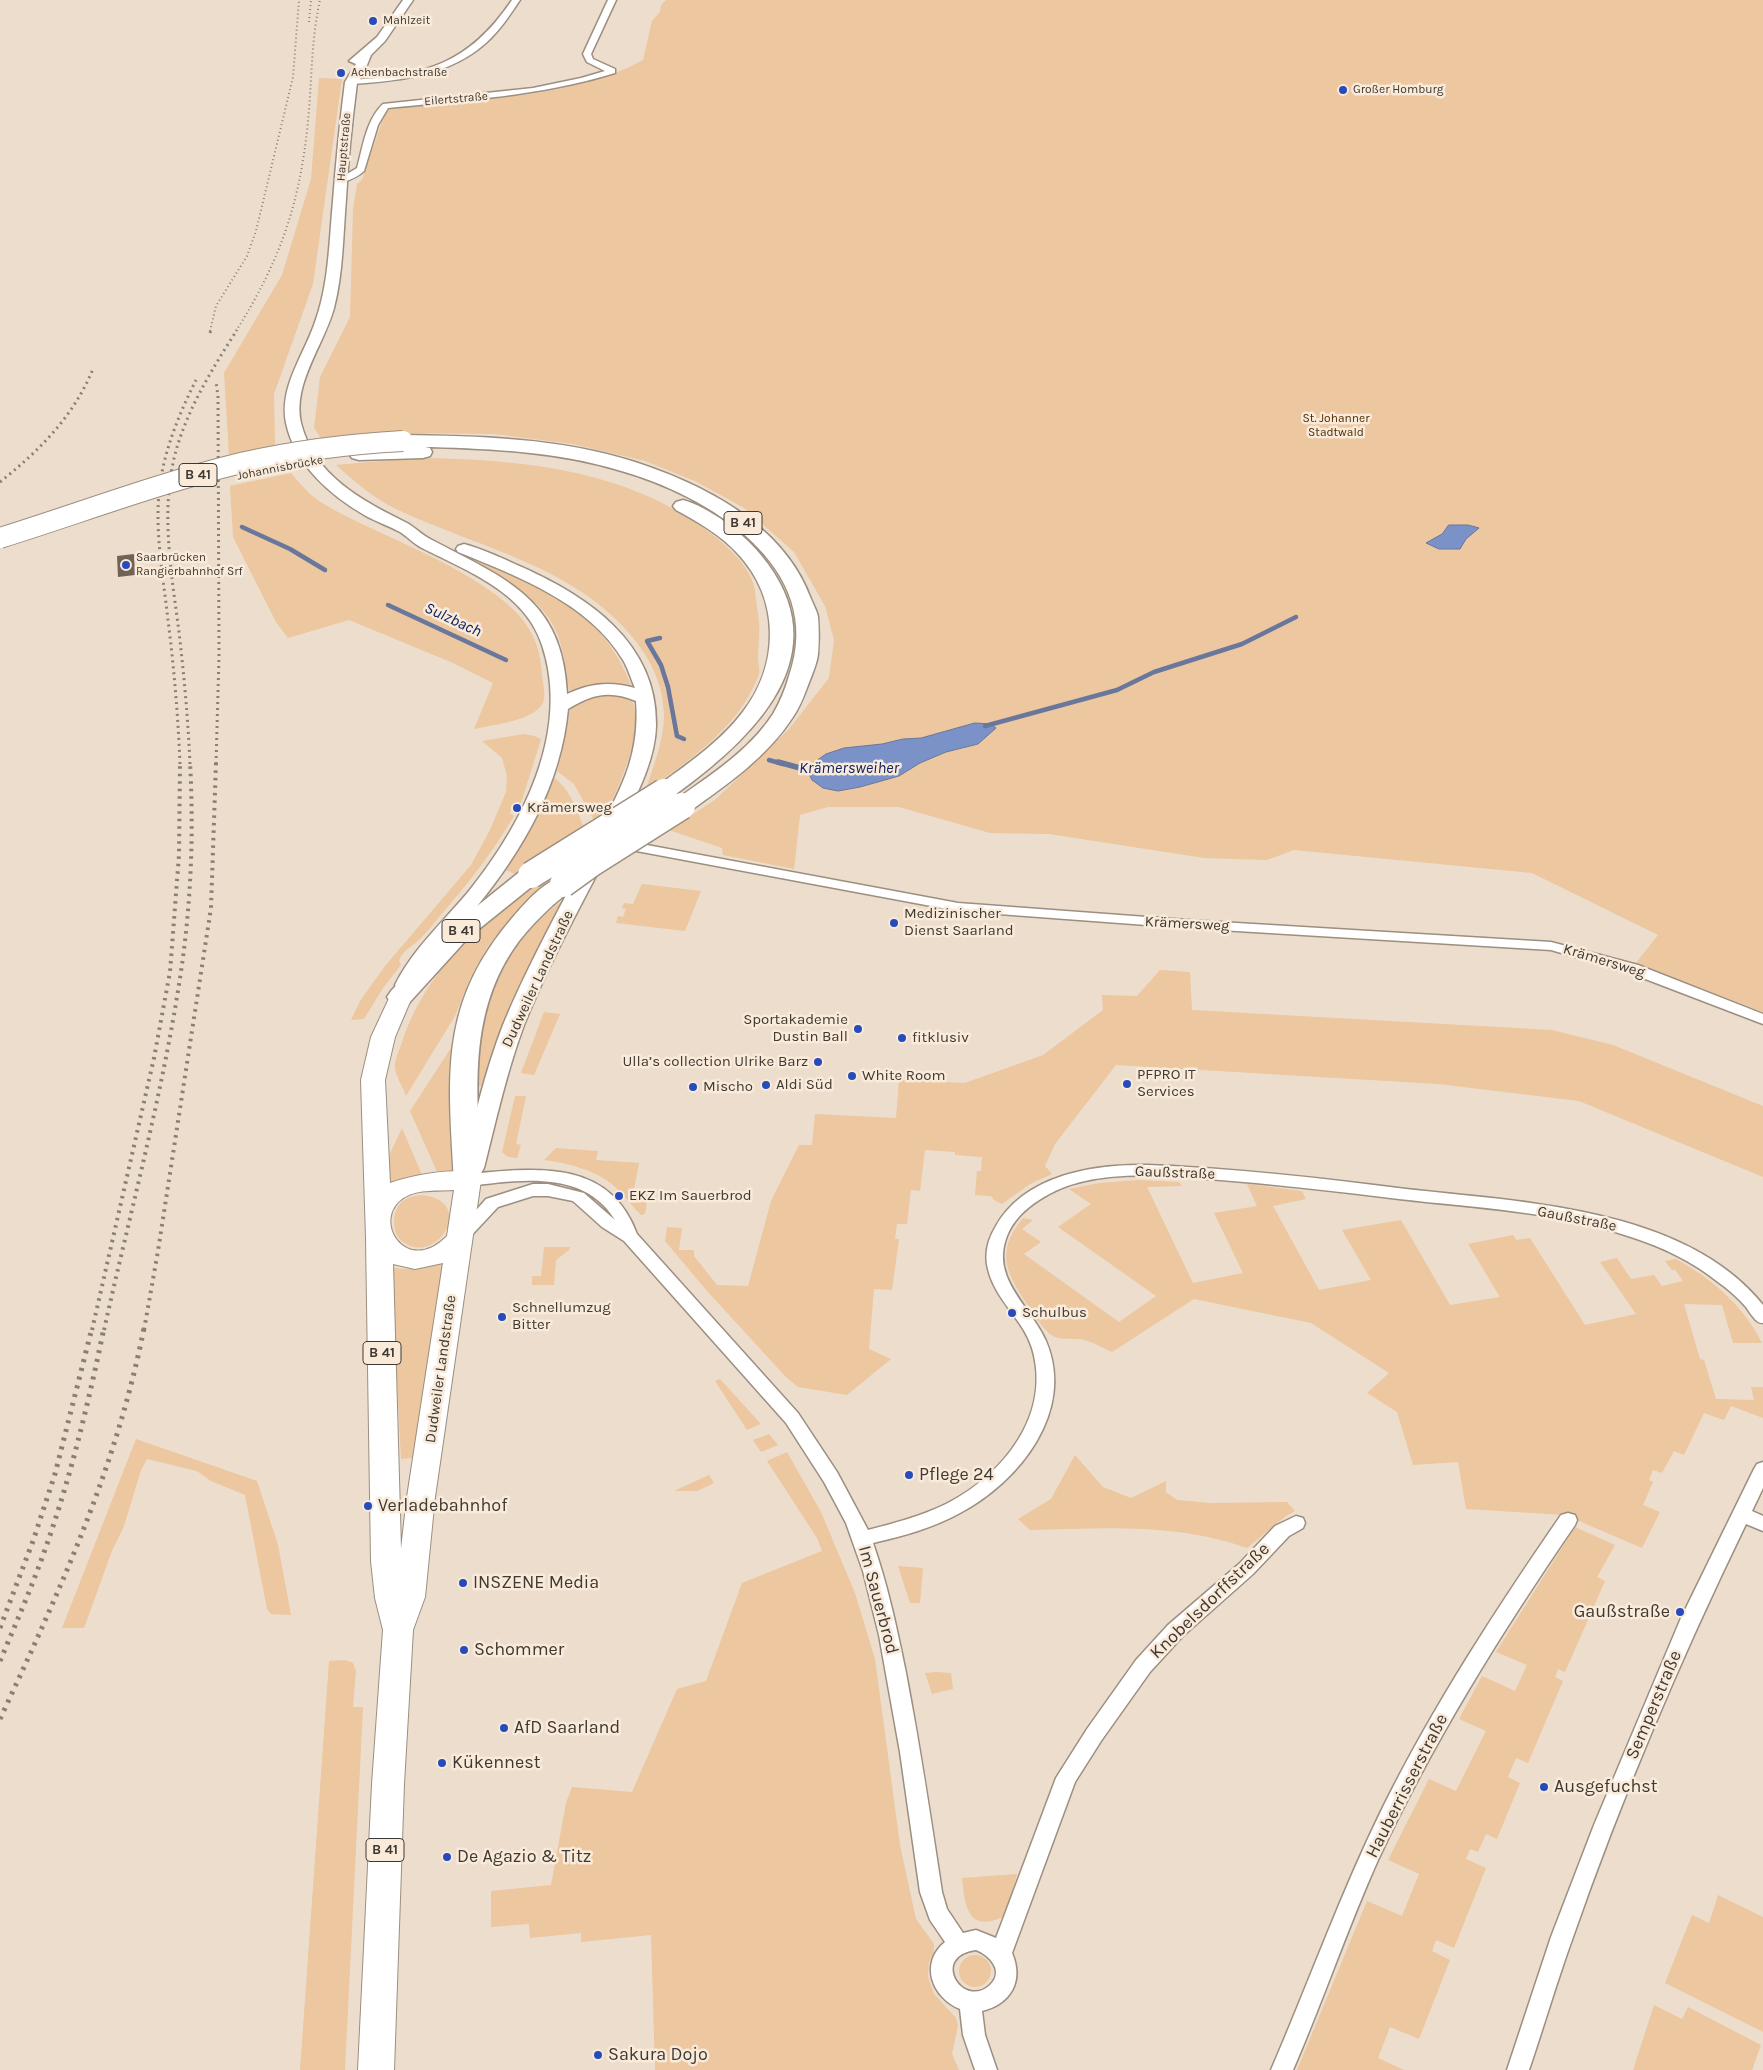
<!DOCTYPE html>
<html>
<head>
<meta charset="utf-8">
<style>
  body { margin:0 }
  canvas { display:block; background:#ecddcd }
</style>
</head>
<body>
<canvas width="1763" height="2070"></canvas>
<script>
const ctx = document.querySelector('canvas').getContext('2d');
ctx.lineJoin = 'round';
function paint(path, color) { ctx.fillStyle = color; ctx.fill(path, 'evenodd'); }
function trace(path, color, width, dash) { ctx.strokeStyle = color; ctx.lineWidth = width; ctx.lineCap = dash ? 'butt' : 'round'; ctx.setLineDash(dash || []); ctx.stroke(path); }
function write(font, color, halo, rows, align = 'center') {
  ctx.font = font + ' Karla,sans-serif'; ctx.lineWidth = 5; ctx.setLineDash([]); ctx.textBaseline = 'middle'; ctx.strokeStyle = halo; ctx.fillStyle = color; for (const [text, x, y, turn = 0] of rows) {
    ctx.save(); ctx.translate(x, y); ctx.rotate((+turn || 0) * Math.PI / 180); ctx.textAlign = isNaN(turn) ? turn : align; if (halo) ctx.strokeText(text, 0, 0); ctx.fillText(text, 0, 0); ctx.restore();
  }
}
paint(new Path2D(`
  M666,0H1763V1012L1636,963L1658,935L1532,873L1294,850L1267,860L1204,858L1049,834L990,833L899,807H828L800,815L794,869L723,855L722,848L669,830L716,799L789,729L829,678L834,640L825,606L794,552L744,508L697,482L645,461L573,444L494,434L411,433L323,441L314,428L320,377L350,317L353,210L357,184L362,180L386,110L394,107C471,100 575,98 643,60L652,21L660,12L661,5ZM942,733L978,744L946,752L920,763L899,776L838,791L809,774L813,763L903,739L921,738Z
  M319,78L342,79L313,284L274,394L275,446L229,455L224,373L282,275L311,179Z
  M417,458C519,459 626,469 709,532C725,544 745,562 752,580C756,590 756,603 758,614C761,630 758,643 758,659C758,664 760,669 759,674C758,678 755,684 753,688C731,733 684,764 645,792C653,767 664,741 664,715C663,685 652,662 634,639C574,564 473,547 390,506C370,495 353,480 336,465Z
  M291,473C297,480 303,487 309,493C322,505 342,514 358,522C405,545 504,584 529,629C538,644 541,659 542,676C543,683 545,692 544,699C541,720 491,725 474,729L493,683L453,663L349,620L288,638L276,622L233,537L230,486Z
  M477,560C544,588 603,612 631,685L606,682L569,691C566,669 564,647 554,627C539,597 502,578 474,561Z
  M608,693L625,695L633,702C644,740 614,795 599,829L574,784L557,771L561,758L570,709L581,701Z
  M524,734L534,736L541,739L539,746L521,803L513,804L510,813L514,816C493,852 467,885 439,917C433,925 426,933 419,940C410,948 403,950 399,961L401,965L383,988L364,1019L351,1020L360,1001L385,966L471,865L490,830L506,792L507,776L502,758L482,741Z
  M553,777C569,788 577,809 583,826L515,874L505,870L525,839Z
  M542,881L546,883L504,926L488,946L471,976L455,1016L406,1096C403,1087 396,1077 395,1068C394,1061 400,1049 402,1042C424,974 482,917 542,881Z
  M642,884L701,891L685,931L616,923L618,916L623,917L626,909L622,908L624,903L633,904Z
  M569,895L502,1033L481,1086L478,1087L477,1086C478,1031 491,977 527,933C538,919 555,907 569,895Z
  M1160,970L1190,972L1192,1010L1552,1030L1613,1045L1763,1106V1177L1579,1101L1438,1084L1116,1065L1055,1144L1045,1166L1052,1174L1030,1184L1002,1204L994,1200L991,1196L975,1195L977,1171H981L982,1157L955,1155V1152L925,1150L920,1191L911,1190L907,1224H897L895,1239H899L892,1290L874,1289L869,1349L891,1359L847,1395L798,1387L785,1376L707,1291L665,1241L667,1227L682,1228L679,1250H694V1256L717,1285L748,1286L771,1201L799,1145H812L815,1114L896,1118L899,1080L965,1083L1043,1055L1103,1010L1102,995L1137,996Z
  M544,1012L560,1014L534,1075L521,1073Z
  M451,1048L454,1172L438,1174L410,1111Z
  M515,1096H526L516,1144L521,1145L517,1158L508,1157L502,1152Z
  M402,1128L422,1175L411,1176L390,1183L388,1158Z
  M556,1148L598,1151L596,1160L639,1163L633,1194L648,1195L645,1214L641,1215C632,1206 624,1195 614,1186C596,1170 568,1163 544,1160Z
  M1138,1180L1179,1182L1182,1186L1147,1187L1193,1283L1243,1273L1214,1213L1257,1206L1247,1184L1302,1191L1306,1199L1273,1206L1319,1290L1371,1280L1342,1230L1401,1220L1450,1305L1500,1297L1468,1244L1513,1235L1516,1240L1530,1238L1585,1325L1636,1314L1600,1262L1617,1258L1631,1279L1654,1275L1662,1286L1683,1281L1675,1270H1672L1665,1261L1676,1259C1712,1279 1744,1306 1762,1343H1733L1722,1305L1684,1304L1700,1359L1704,1360L1716,1399L1754,1400L1751,1387H1763V1418L1731,1406L1724,1420L1704,1413L1684,1455L1674,1451L1662,1473L1653,1470L1649,1480L1653,1482L1643,1505L1660,1512L1642,1548L1565,1515L1466,1509L1458,1462L1413,1465L1397,1412L1367,1393L1389,1373L1311,1323L1194,1299L1112,1352C1103,1348 1093,1342 1084,1340C1074,1337 1062,1341 1053,1336C1043,1330 1036,1317 1029,1307C1007,1274 994,1253 1023,1218L1033,1220L1022,1229L1041,1242L1024,1254L1119,1322L1156,1296L1058,1227L1091,1204L1069,1189L1099,1183Z
  M421,1195C478,1200 437,1267 403,1242C391,1234 391,1210 403,1201C408,1197 415,1196 421,1195Z
  M544,1247H570L569,1250L556,1260L554,1285H532V1276H541Z
  M445,1260L414,1458L401,1459L391,1267C410,1271 428,1269 445,1260Z
  M720,1379L761,1424L747,1430L715,1381Z
  M769,1434L778,1445L761,1452L753,1440Z
  M136,1439L257,1481L278,1545L291,1615L271,1614L267,1609L245,1495L211,1481L197,1471L147,1459L141,1470L124,1526L112,1551L84,1628H62Z
  M787,1452L821,1512L855,1593L875,1659L900,1845L916,1919L934,1944V1953L929,1962L928,1976L930,1983L934,1994L956,2018L958,2026L952,2054L959,2070H655L651,1935L581,1942V1933L530,1938L529,1924L491,1927V1891L551,1885L566,1803L572,1787L632,1792L677,1689L706,1681L742,1583L822,1551L817,1538L767,1461Z
  M1075,1455L1103,1487L1131,1498L1166,1481V1492L1177,1500L1210,1503L1287,1502L1295,1511L1286,1516L1247,1548C1178,1523 1103,1528 1030,1530L1018,1519L1051,1499Z
  M709,1475L714,1483L697,1491H674Z
  M1575,1527L1615,1545L1597,1577L1605,1581L1565,1672L1558,1669L1555,1677L1563,1681L1528,1763L1516,1758L1508,1777L1520,1783L1497,1839L1486,1834L1478,1852L1470,1849L1466,1859L1486,1868L1454,1948L1436,1940L1432,1951L1450,1960L1419,2039L1390,2027L1378,2058L1404,2070H1297L1367,1901L1402,1916L1419,1874L1388,1860L1429,1779L1456,1791L1486,1731L1459,1719L1482,1676L1515,1691L1527,1665L1496,1652Z
  M898,1566L923,1568L920,1603H910Z
  M345,1660L353,1663L356,1671L353,1707H363L345,2070H300L329,1661Z
  M937,1672L951,1673L953,1689L932,1694L925,1673Z
  M1017,1874L1009,1904L1003,1917C967,1933 965,1905 962,1878Z
  M1718,1895L1763,1917V2032L1665,1983L1692,1915L1709,1923Z
  M959 1971a16 16 0 1 1 32 0a16 16 0 1 1-32 0Z
  M1654,2005L1682,2019L1688,2007L1761,2045L1752,2070H1633Z`), '#ecc79f');
const water = new Path2D(`
  M1449,525H1468L1479,528L1466,539L1460,549H1439L1426,543L1442,534Z
  M975,723L991,724L996,728L978,744L946,752L920,763L899,776L860,787L838,791L823,788L812,780L809,774L813,763L826,754L844,748L882,744L903,739L921,738Z`);
paint(water, '#7a92c8');
trace(water, '#68779b', 1);
trace(new Path2D(`
  M242,527L290,549L325,570
  M388,605L506,660
  M660,638L647,641L661,665L668,687L677,736L684,739
  M985,726L1117,690L1154,672L1242,644L1296,617
  M769,760L783,764`), '#68779b', 4.5);
trace(new Path2D(`
  M778,762L815,772`), '#68779b', 5.5);
paint(new Path2D(`
  M134,554L135,575L118,577L117,556Z`), '#706356');
const street = new Path2D(`
  M512,0H520C510,15 500,30 487,42C450,76 399,81 351,84L347,82L351,80C426,75 468,65 512,0Z
  M608,0H616L591,54L593,59L615,69V73C541,96 465,100 388,108L378,125L364,171C358,177 349,180 341,183L337,180L357,168C363,147 366,120 383,104L533,88L581,78L605,71L587,62L583,54Z
  M620,840L958,903L1187,920L1551,942L1638,965L1763,1014V1024L1627,972L1551,950L1187,928L958,911L615,847L613,844L615,841Z
  M1147,1165C1233,1168 1320,1178 1406,1189C1520,1202 1685,1207 1763,1305V1323C1761,1323 1759,1323 1757,1321C1753,1318 1749,1311 1746,1307C1738,1298 1728,1289 1718,1282C1692,1261 1662,1247 1631,1237C1557,1211 1476,1208 1399,1199C1336,1191 1272,1184 1208,1179C1168,1176 1125,1172 1085,1181C1056,1187 1018,1207 1007,1236C990,1279 1031,1306 1046,1341C1076,1411 1019,1482 960,1513C933,1528 903,1536 873,1543C888,1586 897,1629 906,1673C920,1746 931,1819 942,1892L947,1909L963,1933L976,1930L996,1938L1056,1778L1087,1729L1136,1660L1168,1625L1239,1564L1275,1526L1296,1516L1303,1518L1305,1523L1303,1528L1289,1536L1253,1574L1182,1637L1150,1672L1101,1741L1075,1782L1012,1953C1024,1981 1011,2004 982,2011L985,2035L997,2070H975L963,2035L960,2009C932,1998 919,1963 945,1942L930,1920L920,1892L900,1752L879,1635L863,1571L846,1523L824,1482L786,1423L624,1241L602,1227L573,1201L548,1196H533L498,1207L468,1239L462,1241L456,1239L454,1235L486,1199L533,1184H548L584,1193L615,1220C584,1169 519,1180 468,1186L462,1184L460,1180L462,1176L468,1174C535,1168 609,1158 637,1234L798,1413L837,1472L868,1530C895,1523 921,1516 946,1504C1003,1475 1052,1415 1032,1348C1023,1319 995,1300 988,1269C984,1254 988,1239 996,1226C1025,1175 1093,1164 1147,1165ZM976,1950C989,1955 1005,1971 990,1985C963,2010 929,1956 976,1950Z
  M1763,1462V1488L1752,1511L1763,1516V1531L1746,1524C1681,1658 1622,1796 1573,1937C1557,1981 1544,2026 1529,2070H1507L1551,1937L1594,1825L1681,1618L1754,1469L1757,1464Z
  M1568,1513L1575,1515L1577,1520L1575,1525C1501,1633 1433,1742 1378,1860C1347,1929 1323,2001 1293,2070H1271C1309,1982 1341,1892 1384,1805C1435,1703 1497,1608 1561,1515Z`);
const secondary = new Path2D(`
  M403,0H413L385,41L371,55L363,75L357,83C352,121 348,160 346,199C343,236 343,273 334,308C324,345 292,384 301,423C314,476 363,501 407,523C416,528 423,536 432,540C506,579 563,599 567,694C590,683 610,681 635,688C631,679 628,668 623,660C589,603 517,576 458,552L456,549L458,546L464,544C482,549 500,557 517,565C586,595 658,642 656,726C655,762 635,798 620,829L617,833L610,835L603,833L600,829C623,785 640,752 636,701C610,690 592,694 568,709C561,785 523,850 475,909C458,929 437,948 423,970C419,976 417,983 412,990L405,992L398,990L395,985C413,949 443,922 469,891C522,825 571,732 542,645C525,592 467,571 422,548C414,544 408,537 400,532C389,526 377,522 366,516C331,496 295,465 286,423C279,388 303,356 314,325C329,286 329,243 333,201C336,161 340,122 345,82L356,64L349,61L377,37Z
  M594,855L601,857L604,861C576,914 546,970 524,1025C507,1071 496,1120 484,1168L481,1173L473,1176L465,1173L462,1168C474,1120 485,1071 503,1025C526,969 556,915 584,861L587,857Z`);
const primary = new Path2D(`
  M400,990L408,992L412,997L395,1037L385,1080L390,1183C413,1175 453,1167 477,1174L481,1180L435,1497L425,1597L413,1630L404,1784L394,2070H358L372,1784L383,1630L375,1598L371,1561L366,1238L361,1080L371,1037L392,992ZM454,1190L447,1236C406,1278 369,1218 405,1197C418,1189 439,1191 454,1190ZM443,1263L407,1497L401,1549L393,1264L415,1269Z`);
const highway = new Path2D(`
  M403,435C480,436 561,438 635,462C705,485 784,525 811,599C813,604 817,611 818,617C819,628 819,643 818,654C817,663 813,672 810,680C805,693 801,705 793,717C767,757 728,784 690,811L682,813L674,811L670,806L674,801C709,776 749,751 773,714C780,702 785,690 789,676C828,567 708,495 618,470C558,452 494,449 431,447H425L430,448L432,452L430,456L423,458L359,460L352,458L349,454L352,450L359,448L410,447L396,445L394,441L396,437Z
  M683,500C709,507 743,533 760,554C844,654 753,739 672,797L664,799L656,797L652,792L656,787C686,765 719,743 742,713C780,665 780,599 738,554C721,535 698,522 676,510L673,506L676,502Z
  M531,868L540,870L543,875L540,880L469,937L409,1003L400,1005L391,1003L387,997L391,991L451,927L522,870Z
  M563,877L572,879L575,884C569,892 561,898 553,905C541,916 529,928 519,941C466,1012 477,1096 482,1180L478,1187L468,1190L458,1187L454,1180C448,1074 439,1003 513,917C526,902 544,881 563,877Z`);
trace(street, '#9c8f80', 3);
trace(secondary, '#9c8f80', 3);
trace(primary, '#9c8f80', 2);
trace(highway, '#9c8f80', 3);
paint(street, '#fff');
paint(secondary, '#fff');
paint(primary, '#fff');
paint(highway, '#fff');
trace(new Path2D(`
  M309,22L311,0
  M210,331L216,306L247,256L256,231L293,77L299,0
  M236,331C280,261 300,204 308,121C312,81 311,40 320,0`), '#898075', 2, [1, 3]);
trace(new Path2D(`
  M210,333L211,330
  M0,482C40,450 73,417 93,369
  M180,764C178,715 174,668 168,620C163,575 154,529 160,484C165,448 180,412 196,380
  M190,764C188,719 184,675 179,632C171,570 159,504 178,444C191,403 214,366 237,330
  M216,764L219,656L218,396L216,382`), '#898075', 3, [2, 4]);
trace(new Path2D(`
  M92,1330L154,1058L170,972L179,855L180,762
  M104,1330C130,1213 162,1096 180,978C191,907 194,834 190,762
  M144,1330L158,1251L211,908L216,762`), '#898075', 4, [2.5, 5]);
trace(new Path2D(`
  M0,1628L33,1541L55,1474L92,1328
  M0,1661C17,1621 34,1582 48,1541C72,1472 89,1400 104,1328
  M0,1719C60,1590 116,1469 144,1328`), '#898075', 5, [3, 6]);
const highwayBridgeFar1 = new Path2D(`
  M0,538C80,513 159,483 241,463C294,451 348,444 403,441`);
const highwayBridge = new Path2D(`
  M531,875L664,792
  M563,884L592,863L682,806`);
trace(highwayBridgeFar1, '#9c8f80', 22, []);
trace(highwayBridge, '#9c8f80', 29, []);
trace(highwayBridgeFar1, '#fff', 20);
trace(highwayBridge, '#fff', 26);
for (const [x, y, r, color] of [
  [373,21,5,"#274bba"],
  [341,73,5,"#274bba"],
  [1343,90,5,"#274bba"],
  [126,565,5,"#274bba"],
  [517,808,5,"#274bba"],
  [894,923,5,"#274bba"],
  [858,1029,5,"#274bba"],
  [902,1038,5,"#274bba"],
  [818,1062,5,"#274bba"],
  [852,1076,5,"#274bba"],
  [1127,1084,5,"#274bba"],
  [766,1085,5,"#274bba"],
  [693,1087,5,"#274bba"],
  [619,1196,5,"#274bba"],
  [1012,1313,5,"#274bba"],
  [502,1317,5,"#274bba"],
  [909,1475,5,"#274bba"],
  [368,1506,5,"#274bba"],
  [463,1583,5,"#274bba"],
  [1680,1612,5,"#274bba"],
  [464,1650,5,"#274bba"],
  [504,1728,5,"#274bba"],
  [442,1763,5,"#274bba"],
  [1544,1787,5,"#274bba"],
  [447,1857,5,"#274bba"],
  [598,2055,5,"#274bba"]
]) { const dot = new Path2D(); dot.arc(x, y, r, 0, 2 * Math.PI); ctx.fillStyle = color; ctx.fill(dot); trace(dot, '#f9eada', 2); }
write('12px', '#3e3932', '#f9eada', [
  ["Mahlzeit",383,21],
  ["Achenbachstraße",351,73],
  ["Großer Homburg",1353,90],
  ["Saarbrücken",136,558],
  ["Rangierbahnhof Srf",136,572]
], 'left');
write('12px', '#3e3932', '#f9eada', [
  ["Eilertstraße",456,99,-5],
  ["Hauptstraße",344,147,-85],
  ["Johannisbrücke",280,468,-11]
]);
write('12px', '#4c2d02', '#f9eada', [
  ["St. Johanner",1336,419],
  ["Stadtwald",1336,433]
]);
for (const [x, y, w] of [
  [198,475,38],
  [743,523,38],
  [461,931,38],
  [382,1353,38],
  [385,1850,38]
]) { const box = new Path2D(); box.roundRect(x - w / 2, y - 11.5, w, 23, 4); ctx.fillStyle = '#f9eada'; ctx.fill(box); trace(box, '#3e3932', 1); }
write('bold 14px', '#3e3932', null, [
  ["B 41",198,475],
  ["B 41",743,523],
  ["B 41",461,931],
  ["B 41",382,1353],
  ["B 41",385,1850]
]);
write('15px', '#3e3932', '#f9eada', [
  ["Krämersweg",527,808],
  ["Medizinischer",904,914],
  ["Dienst Saarland",904,931],
  ["Sportakademie",848,1020,"right"],
  ["Dustin Ball",848,1037,"right"],
  ["fitklusiv",912,1038],
  ["Ulla’s collection Ulrike Barz",808,1062,"right"],
  ["PFPRO IT",1137,1075],
  ["Services",1137,1092],
  ["White Room",862,1076],
  ["Aldi Süd",776,1085],
  ["Mischo",703,1087],
  ["EKZ Im Sauerbrod",629,1196],
  ["Schnellumzug",512,1308],
  ["Bitter",512,1325],
  ["Schulbus",1022,1313]
], 'left');
write('15px', '#3e3932', '#f9eada', [
  ["Krämersweg",1187,924,3],
  ["Krämersweg",1604,961,17],
  ["Dudweiler Landstraße",538,979,-65],
  ["Gaußstraße",1175,1173,2],
  ["Gaußstraße",1577,1219,11],
  ["Dudweiler Landstraße",441,1369,-82]
]);
write('italic 16px', '#0e2262', '#f9eada', [
  ["Sulzbach",453,620,25],
  ["Krämersweiher",849,768]
]);
write('18px', '#3e3932', '#f9eada', [
  ["Pflege 24",919,1475],
  ["Verladebahnhof",378,1506],
  ["INSZENE Media",473,1583],
  ["Gaußstraße",1670,1612,"right"],
  ["Schommer",474,1650],
  ["AfD Saarland",514,1728],
  ["Kükennest",452,1763],
  ["Ausgefuchst",1554,1787],
  ["De Agazio & Titz",457,1857],
  ["Sakura Dojo",608,2055]
], 'left');
write('18px', '#3e3932', '#f9eada', [
  ["Im Sauerbrod",878,1600,75],
  ["Knobelsdorffstraße",1210,1601,-44],
  ["Semperstraße",1654,1705,-67],
  ["Hauberrisserstraße",1407,1786,-63]
]);
</script>
</body>
</html>
